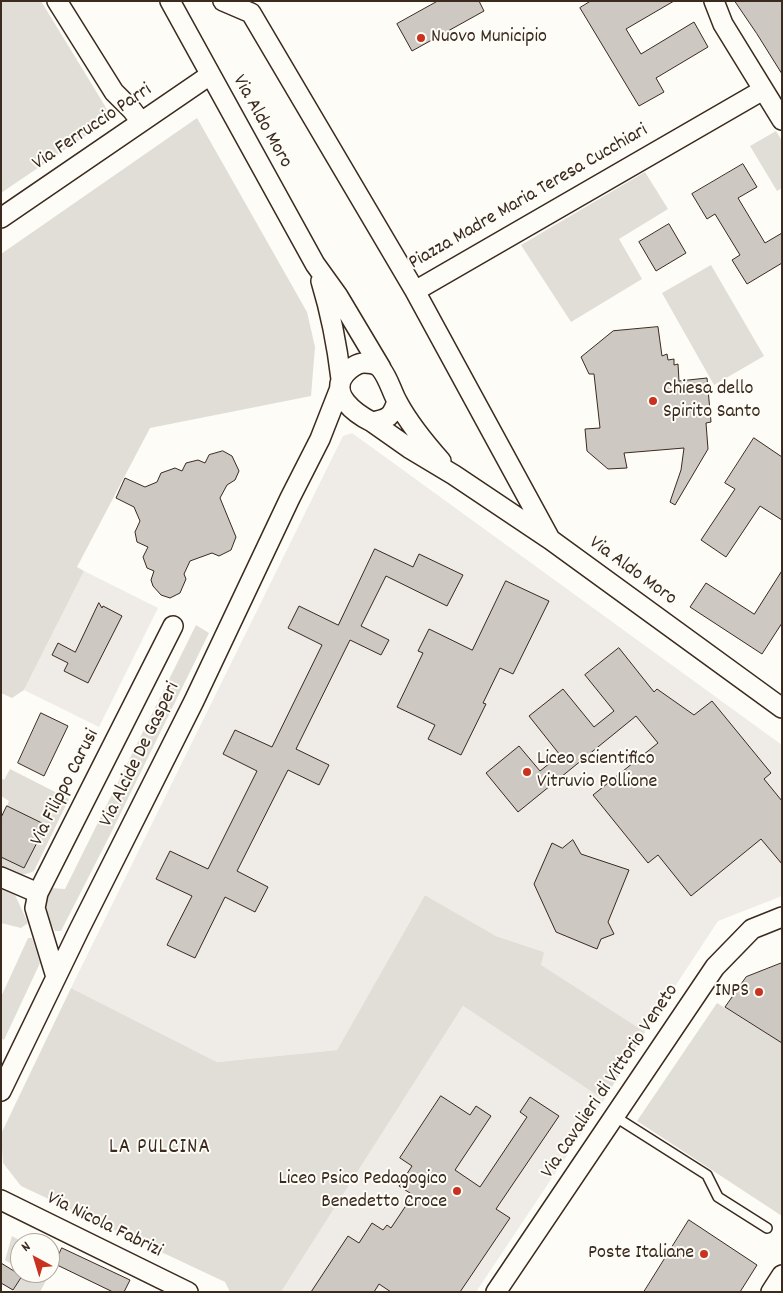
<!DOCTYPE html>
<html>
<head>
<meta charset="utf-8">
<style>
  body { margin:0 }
  #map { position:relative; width:783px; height:1293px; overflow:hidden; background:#fdfcf7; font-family:Dekko,sans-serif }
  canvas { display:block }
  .frame { position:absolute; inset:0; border:2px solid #3b2a1e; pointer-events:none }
  .north { position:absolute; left:10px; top:1233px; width:50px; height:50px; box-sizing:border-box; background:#fdfcf7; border:1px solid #afa8a0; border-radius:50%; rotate:321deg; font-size:14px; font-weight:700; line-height:20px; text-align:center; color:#3b2a1e }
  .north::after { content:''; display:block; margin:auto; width:18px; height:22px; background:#c8321e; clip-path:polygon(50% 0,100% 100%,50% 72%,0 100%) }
</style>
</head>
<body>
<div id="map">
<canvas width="783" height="1293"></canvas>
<div class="frame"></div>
<div class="north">N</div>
</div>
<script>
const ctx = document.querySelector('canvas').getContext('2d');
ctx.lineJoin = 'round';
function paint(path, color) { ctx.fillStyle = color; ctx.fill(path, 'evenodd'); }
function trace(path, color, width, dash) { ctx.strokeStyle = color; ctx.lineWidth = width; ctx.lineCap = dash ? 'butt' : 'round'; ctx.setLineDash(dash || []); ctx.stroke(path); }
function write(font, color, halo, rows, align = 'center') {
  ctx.font = font + ' Dekko,sans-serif'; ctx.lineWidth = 4; ctx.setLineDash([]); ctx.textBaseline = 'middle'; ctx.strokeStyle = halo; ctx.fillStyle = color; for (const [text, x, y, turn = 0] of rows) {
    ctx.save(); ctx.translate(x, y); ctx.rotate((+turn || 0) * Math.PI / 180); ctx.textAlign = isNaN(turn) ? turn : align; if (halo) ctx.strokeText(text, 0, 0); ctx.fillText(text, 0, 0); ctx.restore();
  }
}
paint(new Path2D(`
  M352,433L782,745V896L718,921L645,1032L540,965L544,952L496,936L425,895L337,1050L217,1062L71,988L343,436Z
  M84,571L158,608L99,727L24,690Z
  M463,1006L604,1100L476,1292H281Z`), '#efece7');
paint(new Path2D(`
  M1,1H41L105,106L109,115L104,123L1,193Z
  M197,118L307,312L315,347L311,396L150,428L77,567L84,571L24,690L12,698L1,693V254Z
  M776,131L782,141V188L777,191L750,146Z
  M645,172L668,209L619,239L642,279L571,322L521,245Z
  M711,265L764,356L714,385L662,293Z
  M196,625L209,633L111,833L61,931H55L52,926L45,903L51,888L65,889Z
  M10,769L69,799L34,871C21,878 14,873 1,867V857L24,868L46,825L7,806L9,801L1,796V778L4,780Z
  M1,887L15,895L28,923L21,928L1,923Z
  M425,895L496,936L544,952L541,965L645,1032L604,1100L463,1006L281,1292H230L225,1282L21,1186L3,1163L1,1134L71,988L217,1062L337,1050Z
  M28,938H32L40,963L4,1040L1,1038V997Z
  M717,1003L782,1043V1216L637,1121Z
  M12,1236L24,1243H20V1269L5,1260Z
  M50,1259L56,1262L40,1292H13L23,1273H50Z`), '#e1ded7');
const building = new Path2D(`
  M438,1H479L484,11L412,51L397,24Z
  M591,1H674L626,29L641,54L694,22L708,47L656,78L664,92L639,106L580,8Z
  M735,1H782V74L757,34Z
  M743,164L757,187L738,198L765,243L782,233V263L747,284L732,260L740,255L715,214L707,219L692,194Z
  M669,224L686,253L656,271L639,242Z
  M658,327L662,356L667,354L668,360L674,359V365L678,364L679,381L707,378L711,422L706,423L708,449L675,505L670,502L681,470L684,448L624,453L627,468L608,469L587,451L585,429L600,428L594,374H589L581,357L613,331Z
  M754,438L782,457V520L760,506L726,557L701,540L735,489L725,483Z
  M223,451L232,456L239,471L235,480L227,485L220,498L236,537L231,550L219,556L212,553L190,561L184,574L186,579L180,593L170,598L161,595L153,586L151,580L154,571L147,568L143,557L148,547L137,542L135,532L140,521L134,507L116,498L125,478L145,487L157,482L161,473L175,468L182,471L186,463L198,460L205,463L209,455Z
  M375,549L413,567L419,554L463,575L447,606L386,576L361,626L389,640L381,655L350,640L296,749L329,765L319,785L288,770L237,871L268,887L255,912L225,897L195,958L167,945L192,896L156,879L170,851L208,869L257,771L223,754L235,730L272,747L322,645L288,628L299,606L338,625Z
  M782,571V623L762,654L690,607L706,583L754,614Z
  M506,581L549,601L513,674L500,668L483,703L486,704L461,755L428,739L435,725L397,707L423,653L418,651L429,629L472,650Z
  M99,603L102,608L103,606L122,616L88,683L64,671L68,663L52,655L58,643L75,652Z
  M619,648L654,692L657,689L694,715L712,701L771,773L764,779L782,801V864L761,839L691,896L658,855L648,863L593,795L658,743L636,716L518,812L486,773L519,746L540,771L560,755L529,716L563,689L594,727L614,711L585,675Z
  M41,713L68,726L44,776L18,763Z
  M7,806L46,825L24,868L1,857V818Z
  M573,840L581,854L629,870L608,922L614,934L601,939L597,949L556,932L534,884L552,843L562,848Z
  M782,963V1043L725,1007L746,977Z
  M441,1096L470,1115L476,1106L491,1116L455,1170L480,1187L527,1117L520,1112L530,1097L559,1116L496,1209L510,1218L460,1292H391L379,1284L374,1292H311L348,1236L359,1243L372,1223L383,1230L387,1225L391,1228L413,1195L399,1186L412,1166L400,1158Z
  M689,1220L757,1265L740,1292H644Z
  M62,1248L130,1280L124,1292H113L55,1264Z
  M1,1263L22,1276L13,1290L1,1283Z`);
paint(building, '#cdc8c2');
trace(building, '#3b2a1e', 1);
const lane = new Path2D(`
  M614,1116L707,1175L718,1197L767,1228`);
const street = new Path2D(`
  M57,1L114,92L132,110L141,122
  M170,1L315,264L338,296L381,368
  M223,1L251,13L415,291L763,90
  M714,1L723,24L782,120
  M1,218L210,75
  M321,281C331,314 337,345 341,379
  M415,291L549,537
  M397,401C392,417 388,419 372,422C356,414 328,394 345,374C349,369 357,363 364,363C370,363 377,364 381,369C389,379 392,393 398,403C410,425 425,443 441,461
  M372,422L409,448L454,475L551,540L782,708
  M1,877L38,893
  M56,977L35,908L38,893L173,626
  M1,1091L79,930L194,701L290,498L320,439L340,388
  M1,1200L188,1292
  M496,1292L715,967L752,929L782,917
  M771,1292L782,1275`);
trace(lane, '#3b2a1e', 12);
trace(street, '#3b2a1e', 22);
trace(lane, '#fdfcf7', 9);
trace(street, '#fdfcf7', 19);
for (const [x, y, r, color] of [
  [421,38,5,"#c8321e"],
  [653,401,5,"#c8321e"],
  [527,772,5,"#c8321e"],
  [759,992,5,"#c8321e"],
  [457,1191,5,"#c8321e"],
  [704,1254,5,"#c8321e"]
]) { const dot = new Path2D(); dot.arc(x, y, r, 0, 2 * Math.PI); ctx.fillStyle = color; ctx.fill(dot); trace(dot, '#fdfcf7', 2); }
write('20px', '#3b2a1e', '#fdfcf7', [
  ["Nuovo Municipio",431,38],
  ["Chiesa dello",663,390],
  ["Spirito Santo",663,413],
  ["Liceo scientifico",537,760],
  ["Vitruvio Pollione",537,783],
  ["INPS",749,992,"right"],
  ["Liceo Psico Pedagogico",447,1180,"right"],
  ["Benedetto Croce",447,1203,"right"],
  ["Poste Italiane",694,1254,"right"]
], 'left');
write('20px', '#3b2a1e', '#fdfcf7', [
  ["Via Aldo Moro",261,122,61],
  ["Via Ferruccio Parri",93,128,-34],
  ["Piazza Madre Maria Teresa Cucchiari",529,198,-30],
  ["Via Aldo Moro",632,572,36],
  ["Via Alcide De Gasperi",141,755,-64],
  ["Via Filippo Carusi",66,788,-63],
  ["Via Cavalieri di Vittorio Veneto",611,1082,-56],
  ["Via Nicola Fabrizi",104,1226,26]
]);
ctx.letterSpacing = '1px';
write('21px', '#3b2a1e', '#fdfcf7', [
  ["LA PULCINA",160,1149]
]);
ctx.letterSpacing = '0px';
</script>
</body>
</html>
